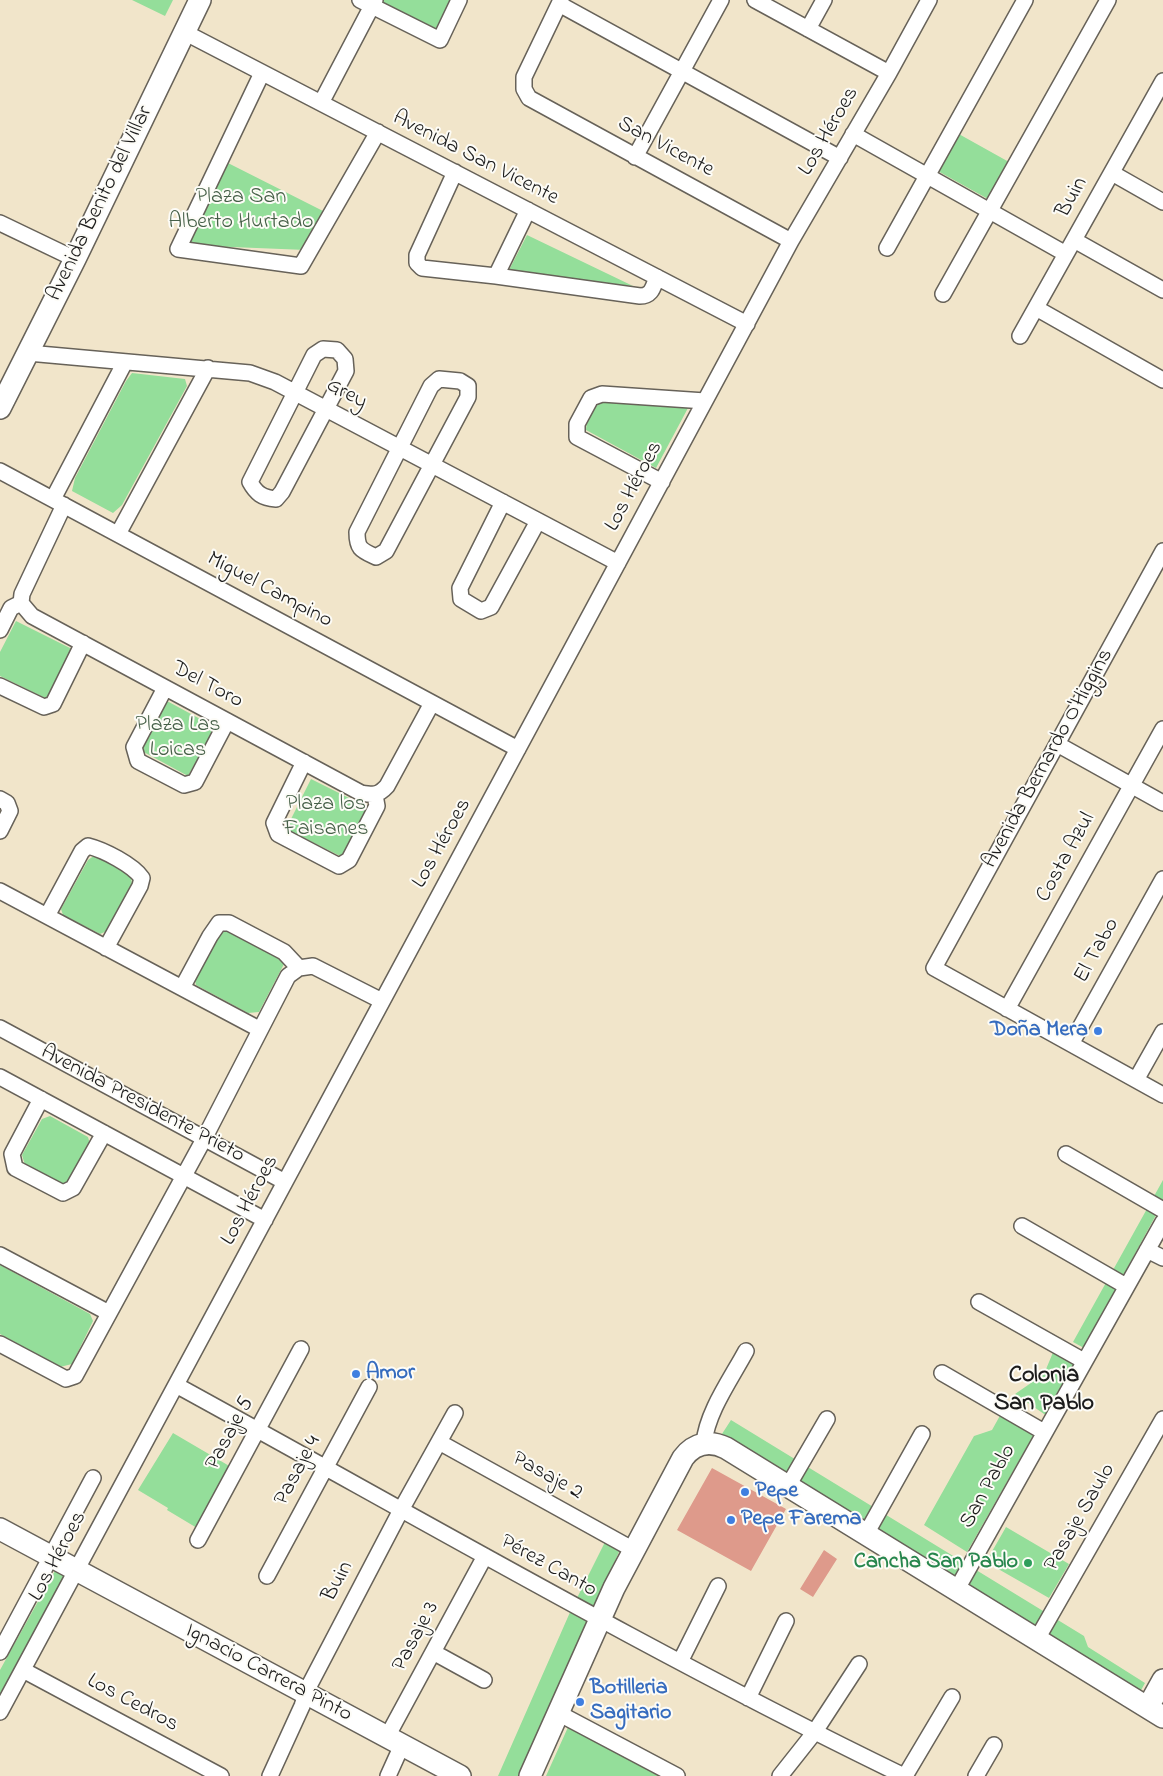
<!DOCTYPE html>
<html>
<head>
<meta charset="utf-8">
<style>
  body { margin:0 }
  canvas { display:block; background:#f1e5ca }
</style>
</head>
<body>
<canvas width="1163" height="1776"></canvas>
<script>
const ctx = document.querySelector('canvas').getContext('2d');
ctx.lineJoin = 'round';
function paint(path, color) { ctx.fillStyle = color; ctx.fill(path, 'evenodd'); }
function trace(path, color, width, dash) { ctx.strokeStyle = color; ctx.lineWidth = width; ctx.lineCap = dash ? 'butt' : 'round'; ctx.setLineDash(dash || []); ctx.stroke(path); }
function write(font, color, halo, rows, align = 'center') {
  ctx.font = font + ' "Indie Flower",sans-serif'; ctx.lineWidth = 4; ctx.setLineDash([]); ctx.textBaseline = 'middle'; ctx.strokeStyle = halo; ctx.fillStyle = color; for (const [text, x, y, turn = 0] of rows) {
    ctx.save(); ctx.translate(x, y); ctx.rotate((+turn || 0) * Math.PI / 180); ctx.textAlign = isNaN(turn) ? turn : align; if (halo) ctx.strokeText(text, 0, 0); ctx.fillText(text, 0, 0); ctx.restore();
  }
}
paint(new Path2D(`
  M132,0H173L165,16Z
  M381,0H454L438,34L379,3Z
  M957,133L1009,162L988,199L936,170Z
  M224,161L325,212L306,250L182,245Z
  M527,235L633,286L508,272Z
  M132,373L185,379L187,386L122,505L113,513L72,491L75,478L126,381Z
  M601,402L688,408L656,468L586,430C586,421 593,407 601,402Z
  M16,621L72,649L47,699L0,676V652Z
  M167,701L215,727L188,776L140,750Z
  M311,779L367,807L342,857L286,829Z
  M95,855L131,875L132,886L107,931L100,934L63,915L61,909L88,860Z
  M227,928L280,958L284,964L259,1012L248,1013L196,985L194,975L219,931Z
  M50,1116L88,1137L90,1144L70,1182L61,1185L25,1165L22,1155L42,1119Z
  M1163,1180V1202L1084,1348L1073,1342Z
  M0,1265L90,1314L93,1321L72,1364L60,1367L0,1334Z
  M1054,1350L1075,1363L1047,1416L1015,1394L1044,1374Z
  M1002,1412L1036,1431L967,1552L924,1525L974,1436L992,1430Z
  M731,1420L1084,1636L1088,1647L1145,1683L1140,1692L720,1437Z
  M173,1433L231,1467L197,1528L167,1510L168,1508L138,1490Z
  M1006,1527L1069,1564L1049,1598L986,1562Z
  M607,1538L622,1545L520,1776H498L571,1610Z
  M56,1569L67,1574L0,1699V1670Z
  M569,1725L660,1776H546Z`), '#94de9a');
paint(new Path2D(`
  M712,1468L786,1509L751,1571L677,1530Z
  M824,1550L837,1559L813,1597L800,1589Z`), '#de9a8b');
const street = new Path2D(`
  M360,0L440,40L459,0
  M561,0L524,77V89L529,98L791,241
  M755,0L889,73
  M559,4L840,158
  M808,29L824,0
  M184,32L747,324
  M262,73L178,249L301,266L378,132
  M321,103L375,0
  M853,134L1066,254
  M635,157L721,0
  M455,172L417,255V263L422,268L496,276L528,210
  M1112,173L1163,202
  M0,223L75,259
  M1074,240L1163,290
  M887,248L1025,0
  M496,276L640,296C652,296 653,287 657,277
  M943,294L1108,0
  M1036,308L1163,380
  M1020,336L1163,81
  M323,349L337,350L345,359L346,371L282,492L276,499C262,498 256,493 250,482L314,355Z
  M28,353L250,373L275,382L618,563
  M439,379L460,381L468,386V397L386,551L376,557C361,550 357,549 357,532L431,386Z
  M0,471L518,749
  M662,482L577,437V424L591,398L602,394L705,401
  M53,499L125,362
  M503,502L460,588L461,599L481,611L491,607L538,521
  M64,505L22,594L21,603L32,616L361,793C373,795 378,796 387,786L432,703
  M118,534L208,368
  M1163,551L934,968L1163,1095
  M0,630L11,608L21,603
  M0,686L44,707L53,704L83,643
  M165,688L134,747L138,761L184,785L195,782L227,721
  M1057,744L1163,803
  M304,762L274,823L278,834L339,866L349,860L377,806L375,795
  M0,799L7,803L10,811L0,831
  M0,891L259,1029
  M47,916L82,851L88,846C104,850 133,865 142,878L140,886L106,948
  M182,988L210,936L219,923H229L284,952L299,968
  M1007,1009L1163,729
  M0,1028L285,1182
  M1071,1044L1163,879
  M0,1077L265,1220
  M1136,1080L1163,1032
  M41,1099L12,1154L15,1168L63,1193L73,1188L104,1133
  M1066,1154L1163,1210
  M1022,1226L1126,1286
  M1147,1250L1163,1258
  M0,1255L109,1313
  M979,1302L1084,1361
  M0,1344L66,1379L75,1376L204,1139L288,976L299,968L313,966L382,1001
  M942,1373L1044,1432
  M176,1385C417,1517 656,1656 904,1776
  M439,1442L634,1550
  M704,1443C707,1412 731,1379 746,1351
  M788,1486L827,1419
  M866,1534L922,1434
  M198,1540L301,1349
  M267,1576L369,1387
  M957,1589L1163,1222
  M1037,1639L1163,1419
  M0,1652L93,1478
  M433,1652L484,1680
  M680,1662L718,1586
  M23,1670L221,1776
  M748,1698L786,1621
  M0,1712L791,241L889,73L929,0
  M558,1713L677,1776
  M387,1737L485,1556
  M270,1776L302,1706L309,1686L401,1510L455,1413
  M388,1776L402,1745
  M780,1776L814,1733L859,1664
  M905,1776L952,1697
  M976,1776L994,1745`);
const secondary = new Path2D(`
  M0,408L75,259L200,0
  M0,1529L460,1776
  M1148,1707L1163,1680
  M530,1776L614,1588L683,1458C694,1443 710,1440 726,1448L1163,1717`);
trace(street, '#676259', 18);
trace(secondary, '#676259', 24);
trace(street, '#fff', 15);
trace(secondary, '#fff', 21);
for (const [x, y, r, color] of [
  [1098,1031,5,"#3f7fe0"],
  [356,1374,5,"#3f7fe0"],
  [745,1492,5,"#3f7fe0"],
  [731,1520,5,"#3f7fe0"],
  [1028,1563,5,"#2e9e5b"],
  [580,1702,5,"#3f7fe0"]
]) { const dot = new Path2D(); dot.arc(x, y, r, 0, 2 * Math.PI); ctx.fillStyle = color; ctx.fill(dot); trace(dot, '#fdfcf7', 2); }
write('22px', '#1c1c1c', '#fdfcf7', [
  ["Los Héroes",830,132,-60],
  ["San Vicente",665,148,28],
  ["Avenida San Vicente",475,159,27],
  ["Buin",1073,198,-61],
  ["Avenida Benito del Villar",101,204,-64],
  ["Grey",346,395,28],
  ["Los Héroes",635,487,-62],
  ["Miguel Campino",269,591,28],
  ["Del Toro",207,686,28],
  ["Avenida Bernardo O'Higgins",1049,759,-61],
  ["Los Héroes",443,844,-61],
  ["Costa Azul",1067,858,-61],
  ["El Tabo",1098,951,-61],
  ["Avenida Presidente Prieto",142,1105,28],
  ["Los Héroes",251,1201,-62],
  ["Pasaje 5",231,1434,-62],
  ["Pasaje 4",299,1471,-62],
  ["Pasaje 2",547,1477,29],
  ["San Pablo",989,1487,-61],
  ["Pasaje Saulo",1081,1518,-60],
  ["Los Héroes",59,1557,-62],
  ["Pérez Canto",548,1567,29],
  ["Buin",339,1582,-62],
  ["Pasaje 3",417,1637,-62],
  ["Ignacio Carrera Pinto",268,1674,28],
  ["Los Cedros",132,1704,28]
]);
write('22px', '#466048', '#fdfcf7', [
  ["Plaza San",241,198],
  ["Alberto Hurtado",241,223],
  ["Plaza Las",178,726],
  ["Loicas",178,751],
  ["Plaza los",326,805],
  ["Faisanes",326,830]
]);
write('bold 22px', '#366cbe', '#fdfcf7', [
  ["Doña Mera",1088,1031,"right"],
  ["Amor",366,1374],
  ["Pepe",755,1492],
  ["Pepe Farema",741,1520],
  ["Botilleria",590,1689],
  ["Sagitario",590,1714]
], 'left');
write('bold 22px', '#27864d', '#fdfcf7', [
  ["Cancha San Pablo",1018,1563]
], 'right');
write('bold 24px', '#1c1c1c', '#fdfcf7', [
  ["Colonia",1044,1377],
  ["San Pablo",1044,1405]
]);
</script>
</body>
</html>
